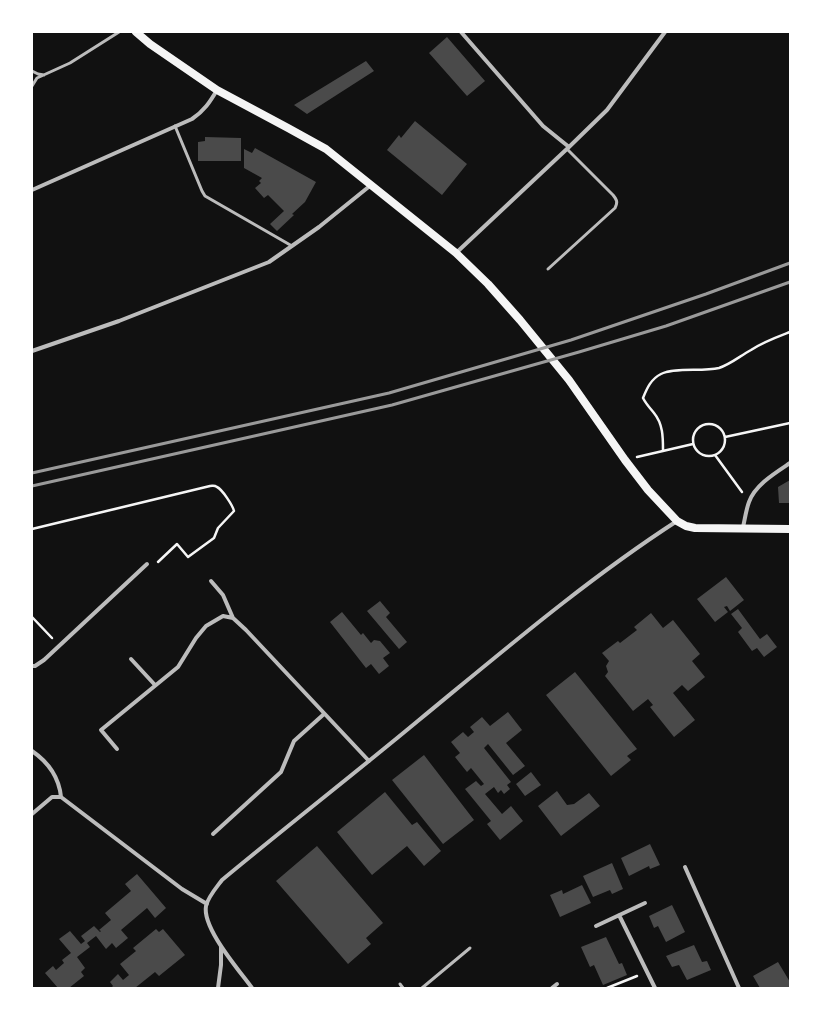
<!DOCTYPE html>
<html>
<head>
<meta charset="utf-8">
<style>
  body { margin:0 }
  #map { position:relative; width:822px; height:1020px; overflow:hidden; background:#111; font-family:"Exo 2",sans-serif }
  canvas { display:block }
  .frame { position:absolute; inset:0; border:33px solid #fff; pointer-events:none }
</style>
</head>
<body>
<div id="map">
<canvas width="822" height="1020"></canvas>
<div class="frame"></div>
</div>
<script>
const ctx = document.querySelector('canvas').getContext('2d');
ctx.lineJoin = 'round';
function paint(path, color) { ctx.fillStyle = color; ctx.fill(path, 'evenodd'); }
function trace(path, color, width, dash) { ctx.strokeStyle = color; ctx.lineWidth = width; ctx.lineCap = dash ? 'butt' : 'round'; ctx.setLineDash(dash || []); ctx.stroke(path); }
paint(new Path2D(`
  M447,37L485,81L467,96L429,53Z
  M366,61L374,71L307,114L294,105Z
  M415,121L467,164L442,195L387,150L399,135L401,138Z
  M205,137L241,138V161H198V142L205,141Z
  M255,148L316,182L305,202L292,214L294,215L277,231L270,224L284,211L268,195L264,198L255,188L261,183L259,181L262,178L244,168V149L252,153Z
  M790,480V503H779L778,487Z
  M726,577L744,600L730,611L727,606L724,607L728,612L715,622L697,599Z
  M380,601L390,613L386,617L407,642L399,649L367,611Z
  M738,609L760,639L767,634L777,647L764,657L757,648L752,651L738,632L742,628L731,614Z
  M342,612L361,635L363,633L371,643L374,640L380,641L390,653L383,658L389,666L379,674L371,664L366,668L330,622Z
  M651,613L663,628L673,620L700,654L692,661L705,677L688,691L682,685L673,693L695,720L674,737L650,707L653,705L648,699L633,711L605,676L608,672L606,666L609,661L602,653L618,641L620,643L637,630L634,627Z
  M575,672L637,749L627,756L631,760L611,776L546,695Z
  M508,712L522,730L506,743L525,766L513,775L488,744L484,748L511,782L507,785L510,789L504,794L501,790L498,793L494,787L485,794L502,814L511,806L523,821L500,840L487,824L491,821L465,789L476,781L481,786L484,784L471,768L467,772L455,757L460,753L451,742L463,732L468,737L474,732L470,727L482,717L490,726Z
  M424,755L474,820L443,844L392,780Z
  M531,772L541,785L525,796L516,784Z
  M557,791L567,805L574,804L589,793L600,806L561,836L538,806Z
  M385,792L412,825L417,822L441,851L424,866L407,846L372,875L337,832Z
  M650,844L660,865L650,869L649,866L629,876L621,858Z
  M317,846L383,923L366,938L371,944L348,964L276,881Z
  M612,863L623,889L612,894L610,890L593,897L583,876Z
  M137,874L166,908L155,918L147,908L121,930L128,938L116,948L112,943L106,949L96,936L87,943L90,947L77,957L85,968L81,972L84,976L69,988H58L45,973L53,966L56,970L64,963L62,960L71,953L59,939L70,931L81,944L85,941L81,936L94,926L100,932L101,931L99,930L111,920L105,913L131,891L125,884Z
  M582,885L591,903L560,917L550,895L562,890L563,894Z
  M672,905L685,932L666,942L658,926L654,928L649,916Z
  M156,929L159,932L163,929L185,955L159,976L155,972L135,988H111L113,986L110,982L118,974L123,980L129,975L120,964L136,951L133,948Z
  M606,937L619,964L622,963L627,975L603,985L594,965L590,967L581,947Z
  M694,945L702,962L707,961L711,970L687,980L679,965L672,967L666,956Z
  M778,962L790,982V988H760L753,976Z`), '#4a4a4a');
trace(new Path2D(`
  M693 440a16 16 0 1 1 32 0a16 16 0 1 1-32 0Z
  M725,437L790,423
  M663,450C663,437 663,424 654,413C650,408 646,404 643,398C647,388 651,379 661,374C675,367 702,372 719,368C731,364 740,356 751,350C763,342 777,337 790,332
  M715,455L742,492
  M637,457L693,444
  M32,529L210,486C213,486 214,485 217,487C222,489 233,506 234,511L218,528L214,538L188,557L177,544L158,562
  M32,617L52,638
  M607,988L637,976`), '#f5f5f5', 2.5);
trace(new Path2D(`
  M32,71L38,74L44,75
  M32,86L37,78L70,63L119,32
  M175,126L202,191L205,196L292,246
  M548,269L615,208C618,202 617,200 613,195L567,149
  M400,984L403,988
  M422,988L470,948`), '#bcbcbc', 3);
trace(new Path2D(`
  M461,32L543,126L569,147
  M32,190L192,119C204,111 210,102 217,90
  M456,253L569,147L607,110L665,32
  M32,351L119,321L269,262L319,227L371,185
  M743,527C745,519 746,510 749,502C755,485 775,473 790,463
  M211,581L223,595L233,618
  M131,659L155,685
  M32,666H35L44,660L147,564
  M117,749L101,730L178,667L196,638L206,626L223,616L233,618L246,630L369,761
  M32,751C48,762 59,777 61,797L182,889L207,904
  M32,814L52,797H61
  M213,834L281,772L294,741L324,714
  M685,867L739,988
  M619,915L655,988
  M596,926L645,903
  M218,988L221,965V947
  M252,988C239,970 202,928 206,906C208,897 216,888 222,880C287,826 354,774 419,720C503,651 586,580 677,521
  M552,988L557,984`), '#bcbcbc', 4);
trace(new Path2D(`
  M136,32L150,44L217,90L288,128L326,149L456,253L488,284L520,320L569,380L625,460L648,490L677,521L686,526L695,528L790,529`), '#f5f5f5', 8);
trace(new Path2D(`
  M32,473L389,393L571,340L706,294L790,263
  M32,486L392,405L579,352L666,326L790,282`), '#9a9a9a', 3);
</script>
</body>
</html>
